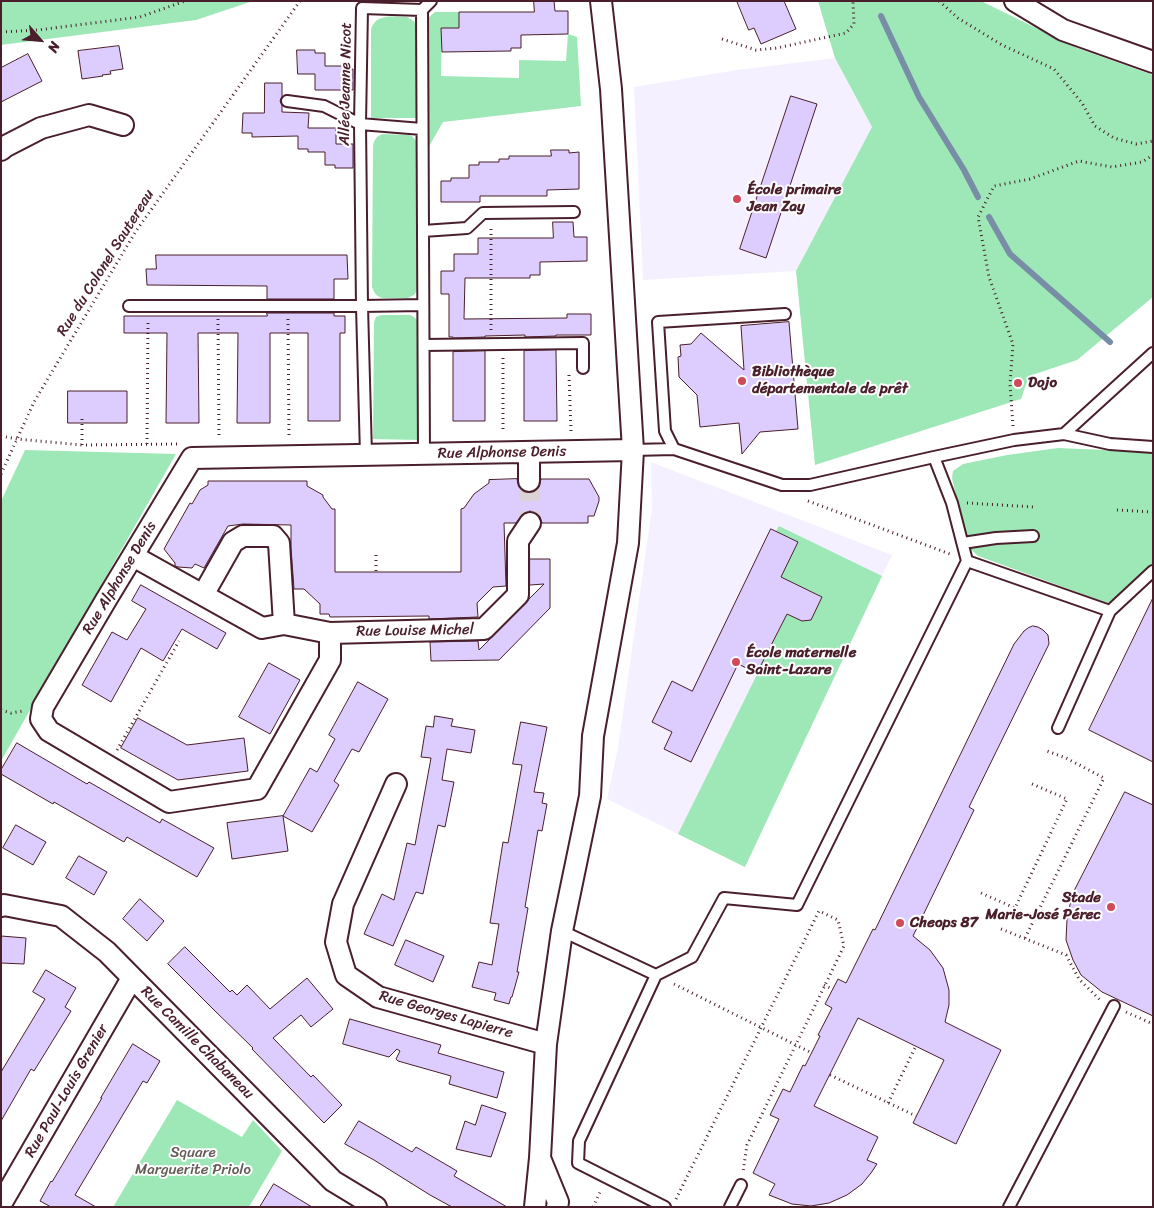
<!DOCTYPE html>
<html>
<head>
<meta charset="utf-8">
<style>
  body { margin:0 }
  #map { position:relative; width:1154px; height:1208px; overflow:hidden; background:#fff; font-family:Sriracha,sans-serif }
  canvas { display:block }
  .frame { position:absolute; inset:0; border:2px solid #4a1f2b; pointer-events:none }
  .north { position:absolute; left:15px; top:15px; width:50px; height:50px; -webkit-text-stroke:4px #fff; paint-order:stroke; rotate:117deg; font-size:14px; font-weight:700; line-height:20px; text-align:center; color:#4a1f2b }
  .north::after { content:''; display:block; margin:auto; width:18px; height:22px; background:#4a1f2b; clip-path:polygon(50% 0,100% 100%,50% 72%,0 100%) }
</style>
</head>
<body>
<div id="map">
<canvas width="1154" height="1208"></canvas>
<div class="frame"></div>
<div class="north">N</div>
</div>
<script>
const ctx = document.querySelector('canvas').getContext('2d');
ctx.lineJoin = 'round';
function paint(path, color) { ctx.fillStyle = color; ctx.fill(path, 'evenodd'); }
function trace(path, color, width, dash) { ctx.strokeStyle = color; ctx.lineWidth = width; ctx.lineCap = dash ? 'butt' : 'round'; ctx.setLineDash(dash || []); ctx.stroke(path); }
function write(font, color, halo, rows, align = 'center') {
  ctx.font = font + ' Sriracha,sans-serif'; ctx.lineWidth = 4; ctx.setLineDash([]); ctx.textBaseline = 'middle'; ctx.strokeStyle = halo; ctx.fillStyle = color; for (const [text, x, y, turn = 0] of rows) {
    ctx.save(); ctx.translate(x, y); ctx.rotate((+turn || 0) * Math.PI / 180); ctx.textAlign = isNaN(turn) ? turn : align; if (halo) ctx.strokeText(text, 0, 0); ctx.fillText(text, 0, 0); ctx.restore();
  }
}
paint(new Path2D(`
  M835,58L872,127L796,271L643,280L634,87L737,70Z
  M651,462L892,555L745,867L607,799L618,748L652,508Z`), '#f5f0ff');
paint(new Path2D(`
  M1,1H253L196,20L1,45Z
  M818,1H981L1077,48L1153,75V297L1077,360L1029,376L1021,399L815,465L796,271L872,127L835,58Z
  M435,12H459V28H442L441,76L519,78V60L566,61L568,34L577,37L581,106L443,122L428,148L429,17Z
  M407,17L414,21L417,28V118H371V30C375,13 394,17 407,17Z
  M383,134L409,135L412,136L417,142L418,289L414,295L408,298H382C376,296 374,293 372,287L373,146C374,139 377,136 383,134Z
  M381,315H410C415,317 418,320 419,325V440L373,439L374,322L376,317Z
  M1058,448L1153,452V583L1139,576L1127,597L1107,603L978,556L968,547L952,478L953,471L963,464L1007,455Z
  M25,450L176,454L1,761V501Z
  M779,526L882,576L745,867L678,834L787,614L802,621L811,620L781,577L798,542L776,531Z
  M177,1100L242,1137L253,1120L282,1151L249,1207H113Z`), '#9ee8b7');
trace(new Path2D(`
  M881,16L919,97L964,170L978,197
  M989,217L1010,254L1110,342`), '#788da6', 6);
const building = new Path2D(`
  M534,1H554L555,11H568V34L521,35V48H511V51L442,52L441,28H459V12H534Z
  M737,1H784L796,29L761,44L754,28L749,30Z
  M119,46L123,69L110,71L111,74L102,75L103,76L82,79L78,51Z
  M297,50H315V53H325V66H343V69H353V90H315V74H298Z
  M28,54L42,81L1,102V68Z
  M265,83H282V97L280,101L282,105V112L309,113L308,128H336V144H353V168H335V165H325V152H308V149H298V136L252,137V133H242L243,113H264Z
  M791,96L817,104L766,258L740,249Z
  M551,150H569V153L579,152V189L547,190V196H480V202H441V181H451V178H469V165H479V162H499V159H509V156H551Z
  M553,222H573L574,237H587V261L540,262V275H530V278H465L464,319L567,318V314H591V335H556V336L525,337V335L485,336V337L453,338V337H449V294H441V271H454V254H478V238H553Z
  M156,255H347L348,279H334V299H267V286L147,285L146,269H156Z
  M267,313H334V316H345V333H340V421H308V333H270V423H237L238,333H198L199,423H166L167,333H124V316H267Z
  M789,322L798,429L760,432L742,454L739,423L700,427L697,395L679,377L678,357L681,356L680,345L691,344L701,333L744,370L741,326Z
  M556,350L557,421H524V351Z
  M485,351V421H453V352Z
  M68,391H127V423H68Z
  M517,479L519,487L524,491L529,493L534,491L539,487L541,479H589L599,497V501L594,516H588V523H542L540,517L537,513L530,511L524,513L516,523H504L506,586L493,587L477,603L478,617L429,619V616L330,617L329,614H320V604L304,589H294L291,548V525L243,524L228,526L204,568L195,564L192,568L178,567L175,566V563L164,549L190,503L192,504L200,490L208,485V481H307V486L323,495V497L332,509H335V572H461V509L464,508L474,494L489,483V480Z
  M771,529L798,542L781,577L822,597L811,620L802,621L787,614L757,673L738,664L691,762L664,749L672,732L652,722L672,681L692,691Z
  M530,559H550V608L499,660L431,661L430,642L478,641L479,650L526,603L529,599L544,584L530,585Z
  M141,585L226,633L217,649L182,629L163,661L141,648L111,702L82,685L112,632L127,640L146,609L132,601Z
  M1153,598V762L1089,730Z
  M1033,626L1038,627L1043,630L1048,635L1049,644L969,807L974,810L913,936L930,950L943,968L949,990V1005L945,1022L1001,1050L956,1144L913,1123L944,1060L858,1018L814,1106L878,1137L867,1160L877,1164L871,1173L862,1184L847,1195L829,1203L811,1206L792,1204L769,1195L775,1184L753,1173L779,1119L770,1115L783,1089L790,1092L803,1065L805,1066L820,1036L818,1035L832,1008L825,1004L838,979L846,983L873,929L875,930L1014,644L1024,631L1028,628Z
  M269,663L300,680L270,734L239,717Z
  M358,682L388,699L359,752L352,749L334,781L339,785L312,832L283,816L310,768L317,772L335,739L329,735Z
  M435,716L453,719L451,726L475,730L471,753L447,749L442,780L454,782L445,827L438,825L423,894L416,892L393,946L364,934L382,894L394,900L407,843L415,845L431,758L421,757L426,726L433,727Z
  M138,718L187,745L244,738L248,771L178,780L121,748Z
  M521,722L547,727L534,792L544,793L542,803L547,804L542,831L538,830L525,907L528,908L517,972H519L512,997H511L509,1004L494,1000L496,993L472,987L479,962L492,965L499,924L490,923L503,842L508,843L522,765L513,764Z
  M17,743L87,784L89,782L160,823L162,819L214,848L197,877L127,837L124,842L54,802L53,804L1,774V770Z
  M1125,792L1153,805V1016L1102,992L1081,975L1073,960L1066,940L1067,919L1072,895Z
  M283,816L288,851L232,859L227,823Z
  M16,825L46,842L33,865L3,848Z
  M79,856L107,872L94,895L66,878Z
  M140,899L164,921L147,941L123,919Z
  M1,936L26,938L24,964L1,963Z
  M406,940L444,956L433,982L395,965Z
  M185,947L230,992L232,990L237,995L247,985L270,1009L307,978L333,1009L311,1027L301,1015L273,1038L311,1077L313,1075L342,1105L324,1123L252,1049L253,1048L213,1009L168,964Z
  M46,970L76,988L65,1007L71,1011L34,1071L31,1069L1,1121V1072L45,999L33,992Z
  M350,1019L441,1045L438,1053L504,1072L497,1098L449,1084L451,1076L398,1061L396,1059L400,1051L397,1049L389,1057L343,1044Z
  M133,1044L160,1061L147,1083L143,1081L75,1195L96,1207H51L40,1201L51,1181L52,1182L102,1098H101Z
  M482,1105L506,1113L491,1157L456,1149L465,1121L475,1125Z
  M359,1121L412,1152L416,1147L457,1171L454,1176L507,1207H452L430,1195L374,1160L345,1144Z
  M274,1184L312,1207H260Z`);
paint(building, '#ddccfe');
trace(building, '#4a1f2b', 1);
trace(new Path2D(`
  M529,481L530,523`), '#dbd2d5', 20, [20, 10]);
const lane = new Path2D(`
  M422,10L431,1
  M287,101L324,106L360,124L422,129
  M423,231L467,228L483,213L574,212
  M129,306H362L423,305
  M424,345L583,343V368
  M1064,434L1153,353
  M674,449L665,431L658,322L785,314
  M633,450L674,449L782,485H810L934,457L952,503L967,561L797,905L724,898L692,957L656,975L579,1141L578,1163L665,1207
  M366,455L362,306L360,124L362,8L422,10L424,454
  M934,457L1014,440L1064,434L1110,444L1153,447
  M963,543L996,538L1033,536
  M967,561L1110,611
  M1058,728L1110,611L1153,571
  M562,931L656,975
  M730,1207L741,1185
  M1009,1207L1114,1006`);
const street = new Path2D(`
  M1015,1L1063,30L1153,62
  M1,150L6,146L41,128L89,115L123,125
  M529,453V481
  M133,556L262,628L284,624L330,633L484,629L518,595V541L530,523
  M203,595L233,542L243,536H273L279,543L284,624
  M330,633V660L257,789L169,802L49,731L41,719L43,707L106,600L192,458L633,450
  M396,784L343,904L336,942L346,975L378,997L546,1044
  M1,906L4,905L61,916L107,952L333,1181L376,1207
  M540,1158L546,1044L562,931L590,796L593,736L628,543L633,450L611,89L601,1
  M1,1204L132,978
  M535,1207L540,1158L558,1202L557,1207`);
trace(lane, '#4a1f2b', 14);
trace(street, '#4a1f2b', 24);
trace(new Path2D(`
  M939,1L958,18L1002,45L1054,69L1082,103L1095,126L1114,138L1136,144L1153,141
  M1,32L38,30L140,17L185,1
  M722,39L756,50L777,48L846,33L854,24L853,1
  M218,319L219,438
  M288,319L289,438
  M491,330V228
  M503,358V432
  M569,375L571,431
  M82,419V445L178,444
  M1013,426L1010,384L1013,344L989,277L978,217L994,186L1030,179L1079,161L1112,167L1142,162L1153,155
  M1,436L17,439L82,445
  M147,444L148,320
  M1,474L34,402L136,231L300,1
  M808,501L950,554
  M967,503L1034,507
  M1117,510L1153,512
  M376,571V555
  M1,710L11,713L23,711
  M117,750L179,641
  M981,893L1015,908L1067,799L1032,784
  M1001,929L1066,955L1079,979L1100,1000
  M1025,938L1104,778L1066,758L1047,751
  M674,984L812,1053
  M824,985L832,989
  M1126,1012L1153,1024
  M830,1075L916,1116
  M888,1103L916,1046
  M676,1199L819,911L838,920L844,946L747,1145L743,1172
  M593,1207L601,1190`), '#4a1f2b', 3, [1, 4]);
trace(lane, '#fff', 10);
trace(street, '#fff', 20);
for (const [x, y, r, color] of [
  [737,199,5,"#d1495b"],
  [742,381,5,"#d1495b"],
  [1018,383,5,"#d1495b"],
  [736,662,5,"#d1495b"],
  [1111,907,5,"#d1495b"],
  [900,923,5,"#d1495b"]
]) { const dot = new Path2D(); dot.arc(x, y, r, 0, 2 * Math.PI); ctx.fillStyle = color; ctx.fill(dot); trace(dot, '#fff', 2); }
write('15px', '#4a1f2b', '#fff', [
  ["Allée Jeanne Nicot",346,84,-89],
  ["Rue du Colonel Sautereau",106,263,-58],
  ["Rue Alphonse Denis",502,453,-1],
  ["Rue Alphonse Denis",120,578,-59],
  ["Rue Louise Michel",415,631,-1],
  ["Rue Georges Lapierre",446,1015,16],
  ["Rue Camille Chabaneau",197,1043,45],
  ["Rue Paul-Louis Grenier",67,1091,-60]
]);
write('bold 15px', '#4a1f2b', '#fff', [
  ["École primaire",747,190],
  ["Jean Zay",747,207],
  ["Bibliothèque",752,372],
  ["départementale de prêt",752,389],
  ["Dojo",1028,383],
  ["École maternelle",746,653],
  ["Saint-Lazare",746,670],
  ["Stade",1101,898,"right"],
  ["Marie-José Pérec",1101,915,"right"],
  ["Cheops 87",910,923]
], 'left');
write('15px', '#635b55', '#fff', [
  ["Square",193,1153],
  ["Marguerite Priolo",193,1170]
]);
</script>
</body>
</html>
